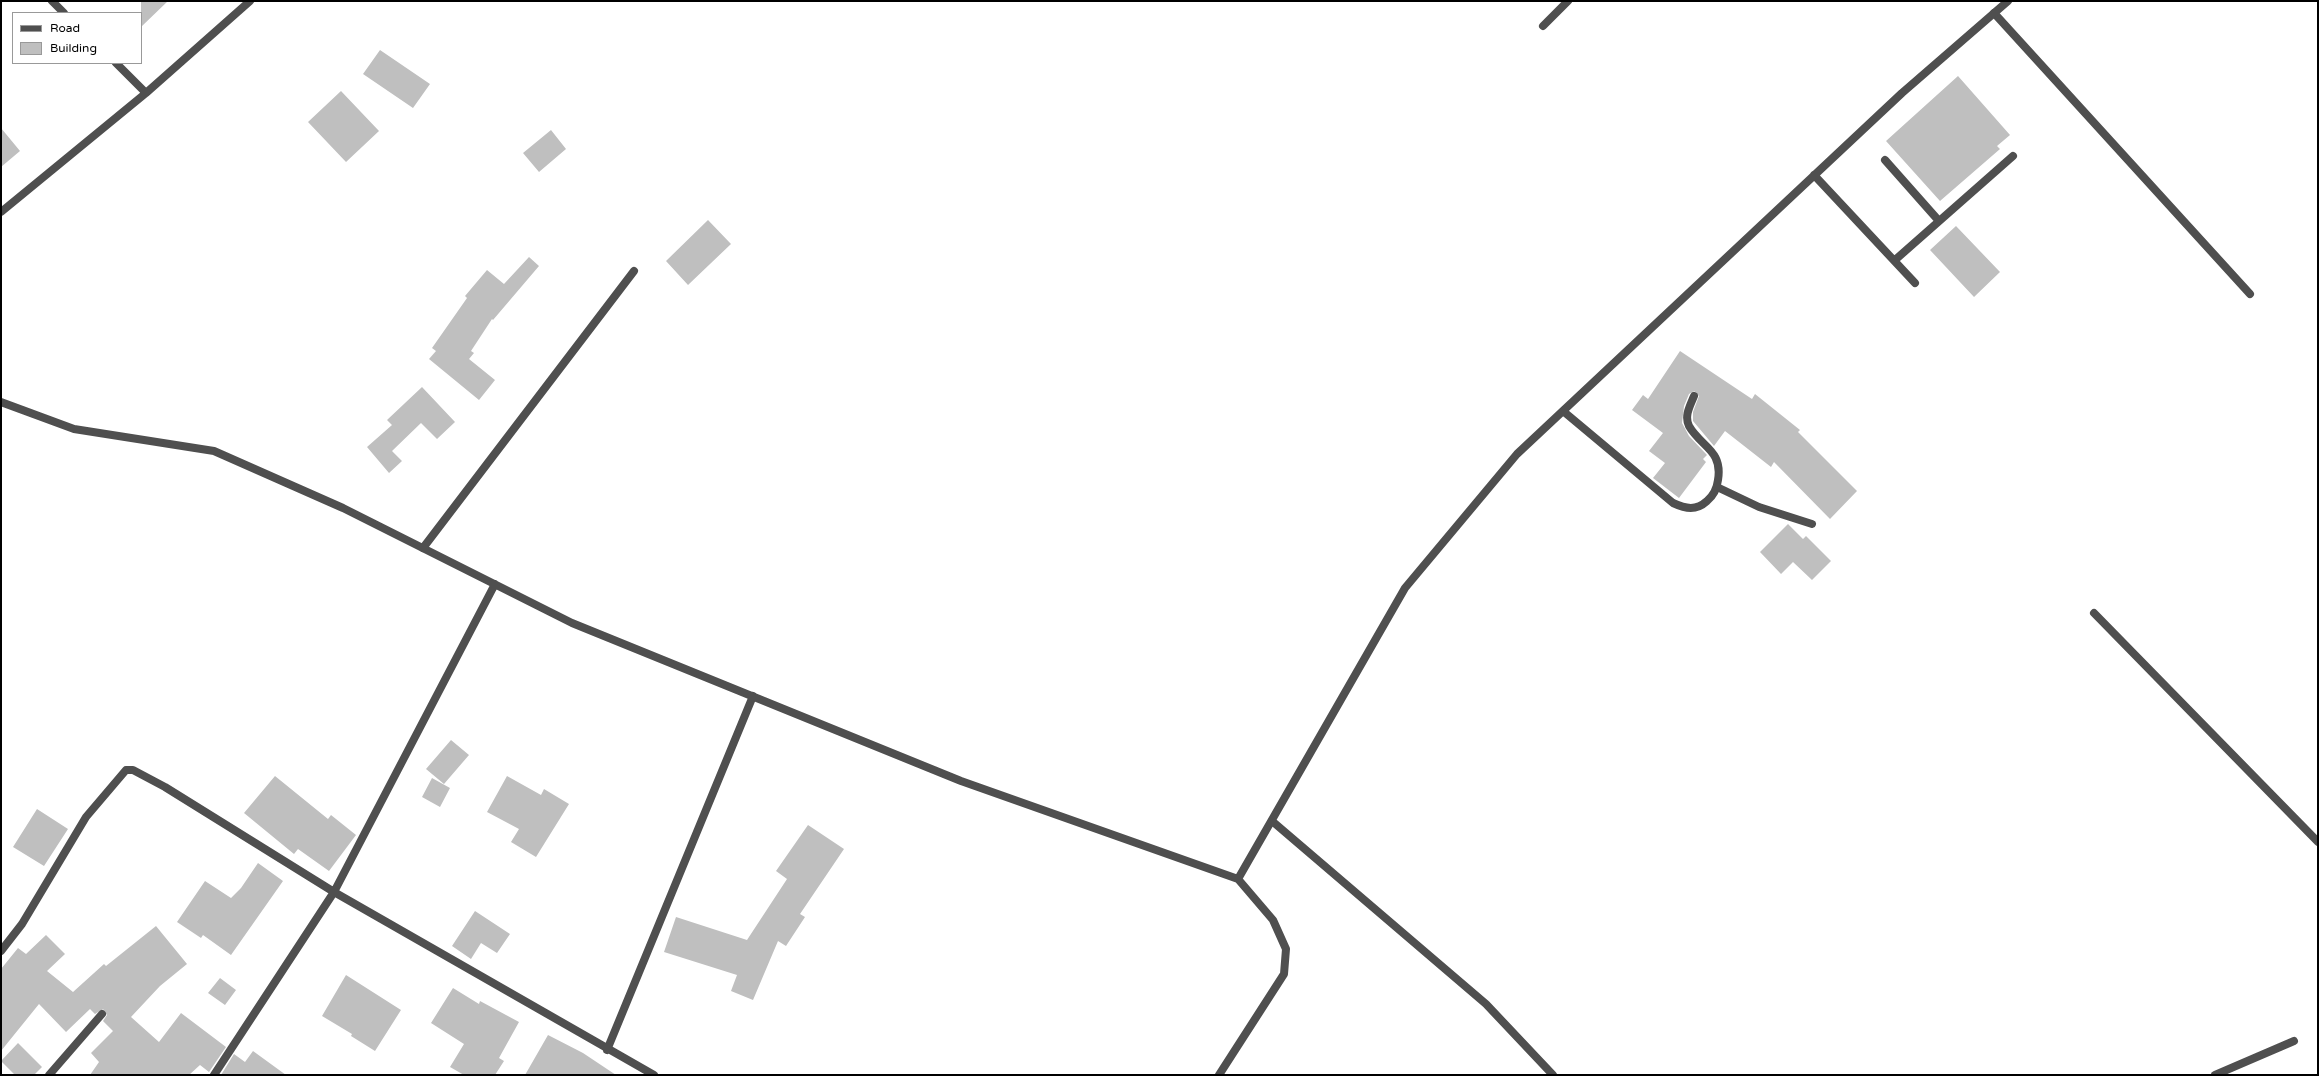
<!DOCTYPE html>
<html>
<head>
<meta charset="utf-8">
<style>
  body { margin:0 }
  #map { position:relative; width:2319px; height:1076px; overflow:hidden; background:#fff; font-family:"Varela Round",sans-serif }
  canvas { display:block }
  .frame { position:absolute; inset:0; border:2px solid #000; pointer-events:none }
  .legend { position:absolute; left:12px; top:12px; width:130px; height:52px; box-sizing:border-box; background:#fff; border:1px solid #999; margin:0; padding:5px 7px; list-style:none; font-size:12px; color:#000 }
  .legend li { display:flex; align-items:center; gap:8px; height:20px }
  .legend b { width:20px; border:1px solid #999 }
</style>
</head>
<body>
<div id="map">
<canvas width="2319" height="1076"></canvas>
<div class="frame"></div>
<ul class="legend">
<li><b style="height:5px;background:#4f4f4f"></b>Road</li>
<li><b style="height:11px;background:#bfbfbf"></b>Building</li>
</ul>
</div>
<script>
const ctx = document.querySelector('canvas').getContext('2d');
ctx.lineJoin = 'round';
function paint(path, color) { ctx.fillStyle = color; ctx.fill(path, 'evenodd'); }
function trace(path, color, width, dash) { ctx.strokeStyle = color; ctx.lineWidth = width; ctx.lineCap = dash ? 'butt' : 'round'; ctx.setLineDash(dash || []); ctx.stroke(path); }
paint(new Path2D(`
  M141,1H168L141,27Z
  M380,50L430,84L413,108L363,74Z
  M1958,76L2010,135L1997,146L2000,149L1940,201L1886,141Z
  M341,91L379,131L346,162L308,122Z
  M1,128L20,151L1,167Z
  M551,130L566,149L539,172L523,153Z
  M708,220L731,244L688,285L666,261Z
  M1956,226L2000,272L1974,297L1930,250Z
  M529,257L539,266L493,320L492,319L471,351L474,353L469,359L495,380L479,400L429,359L436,351L432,348L467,298L465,296L487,270L504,284Z
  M1680,351L1752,399L1755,394L1800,430L1798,432L1857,491L1830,519L1774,462L1771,467L1725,431L1714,446L1693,421V412L1699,396L1694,391L1689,394L1684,406L1682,423L1689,436L1707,455L1703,459L1706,462L1679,498L1653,478L1665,463L1649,451L1663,433L1632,410L1643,395L1648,399Z
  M422,387L455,422L437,439L421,423L392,451L402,461L389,473L367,447L392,425L387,420Z
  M1788,524L1803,539L1806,536L1831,561L1812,580L1793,562L1781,574L1760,552Z
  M451,740L469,755L444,784L426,769Z
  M275,776L328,819L331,815L356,835L329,871L298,849L294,854L244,813Z
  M507,776L541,795L544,789L569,804L536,857L511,842L519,829L487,812Z
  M432,778L450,788L440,807L422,797Z
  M37,809L68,829L44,866L13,847Z
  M808,825L844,849L800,914L805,917L786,946L778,941L753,1000L731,991L737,975L664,952L676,917L747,940L787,879L776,871Z
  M258,863L283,881L231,955L203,935L201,938L177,922L205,881L231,898L241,888Z
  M475,911L510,934L497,953L481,943L471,959L452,946Z
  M156,926L187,964L160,986L131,1017L159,1042L181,1013L226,1047L209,1072L200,1065L189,1075H90L99,1062L91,1053L113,1031L103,1021L107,1015L103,1009L95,1014L90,1009L66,1032L39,1004L1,1051V969L18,948L26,954L46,935L65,954L47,971L73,992L104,964L106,966Z
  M346,975L401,1010L375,1051L351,1036L352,1034L322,1016Z
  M220,978L236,990L225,1005L208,993Z
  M453,988L479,1004L480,1001L519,1022L499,1058L504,1061L495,1075H464L450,1067L464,1044L431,1023Z
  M548,1035L583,1053L616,1075H525Z
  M18,1043L42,1067L34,1075H15L1,1061Z
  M253,1051L286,1075H221L234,1054L245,1062Z`), '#bfbfbf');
trace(new Path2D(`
  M1994,13L2250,294
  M1543,26L1568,1
  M423,548L634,271
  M1272,821L1486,1004L1553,1075`), '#4f4f4f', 8);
trace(new Path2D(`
  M52,1L64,13
  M146,93L250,1
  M1885,160L1939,221
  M1814,175L1915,283
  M1,212L146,93L116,63
  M1895,260L2013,156
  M1,402L74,429L214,451L343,508L572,623L961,781L1238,879L1405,588L1517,454L1902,93L2008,1
  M1563,411L1673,503C1686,509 1696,511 1707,501C1713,496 1717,488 1718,480C1723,450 1701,447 1689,426C1684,416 1690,406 1694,396
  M1717,487L1759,507L1812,524
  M2094,613L2318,842
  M1,951L22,924L86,817L126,770H133L165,787L334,892L654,1075
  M607,1050L753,696
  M49,1075L102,1014
  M214,1075L334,892L495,584
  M1219,1075L1284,974L1286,949L1273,920L1238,879
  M2215,1075L2294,1041`), '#4f4f4f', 8);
</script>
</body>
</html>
